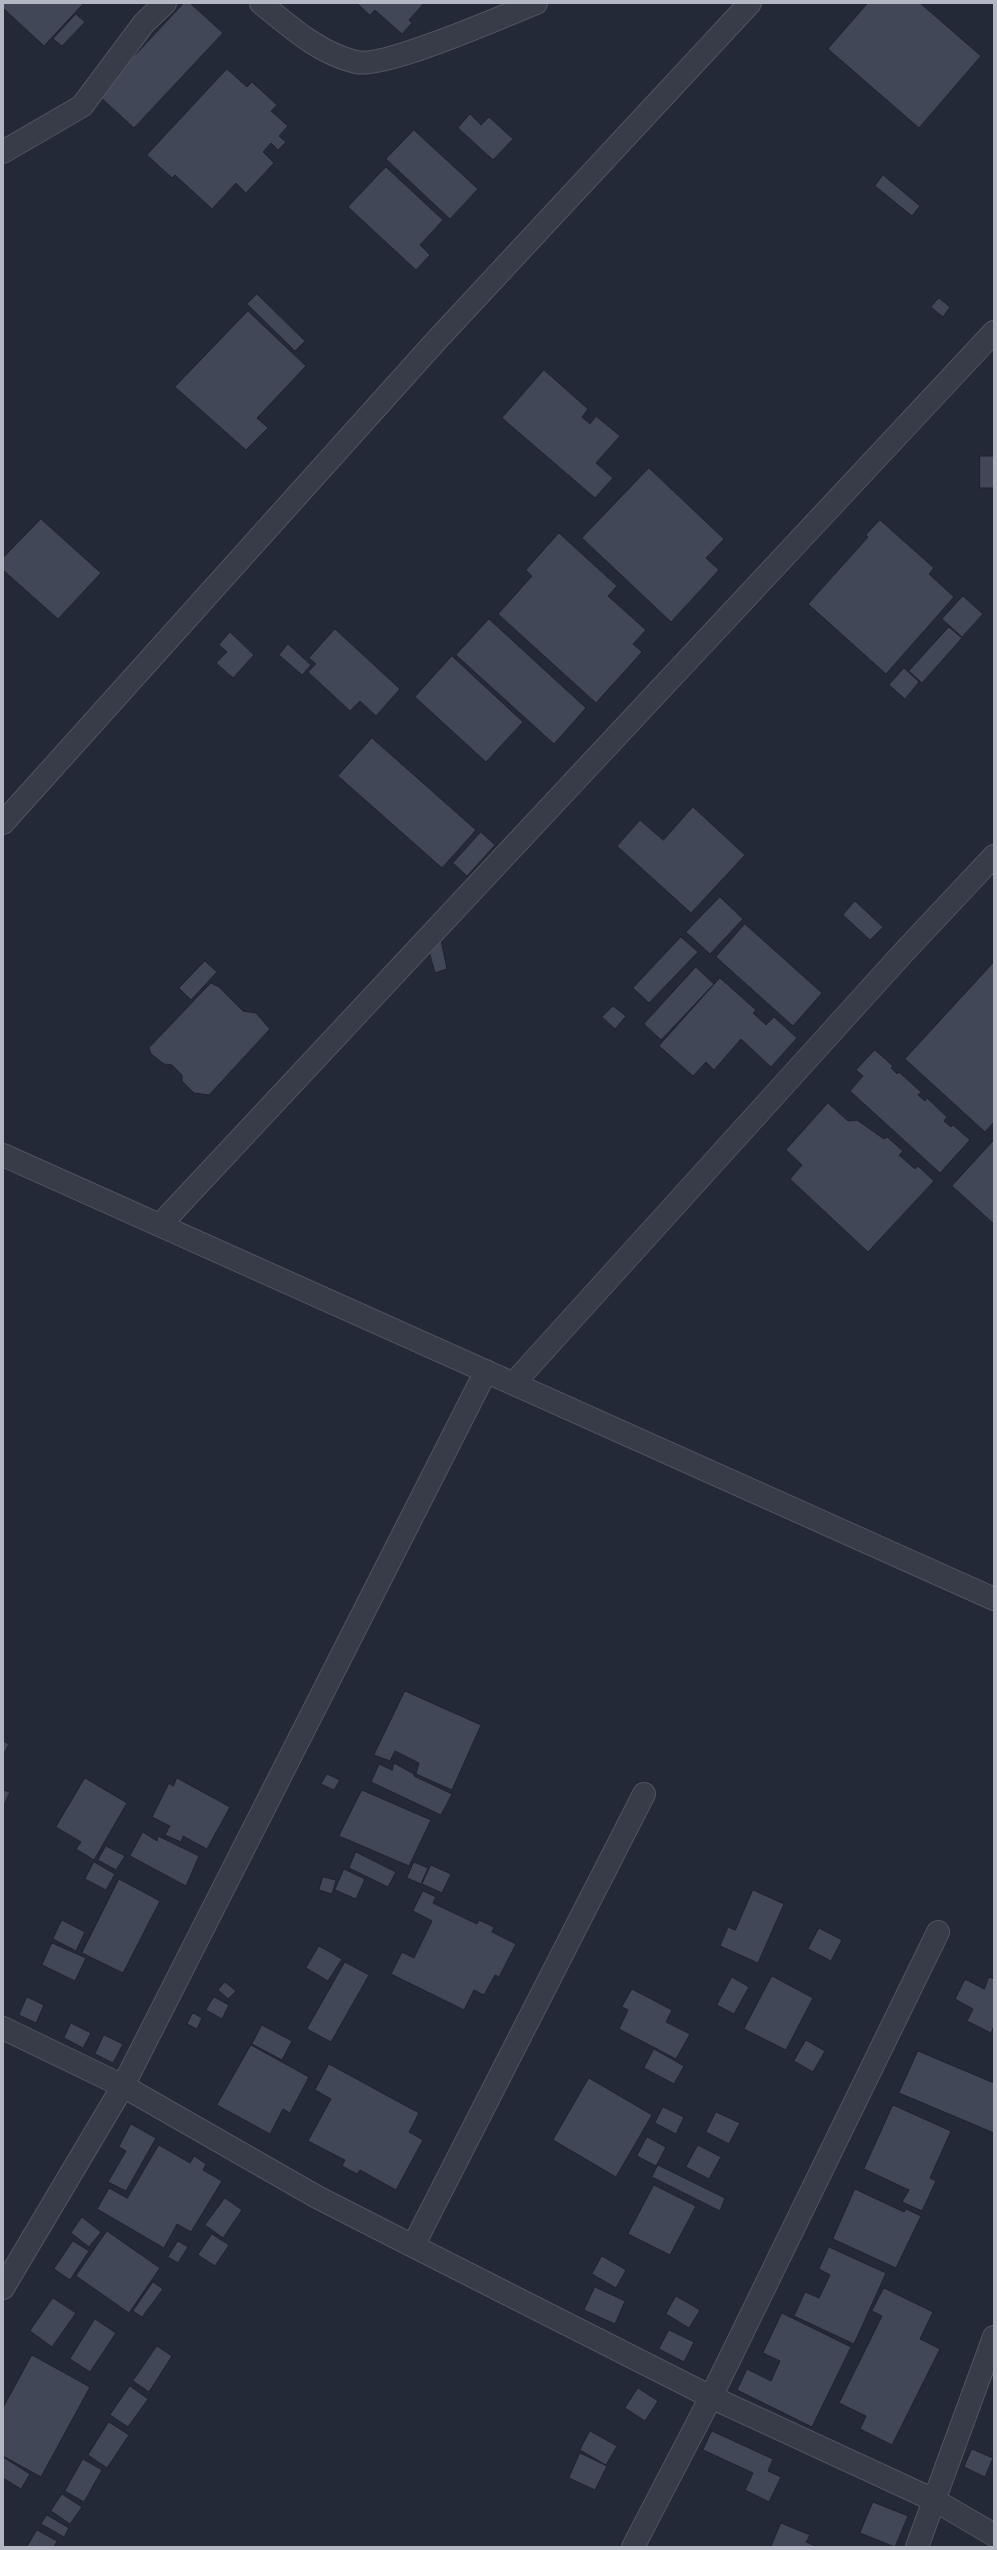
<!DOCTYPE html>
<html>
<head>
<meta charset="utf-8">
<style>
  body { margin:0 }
  #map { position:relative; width:997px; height:2550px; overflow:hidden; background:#242937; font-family:Montserrat,sans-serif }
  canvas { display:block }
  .frame { position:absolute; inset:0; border:4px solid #b3b7c4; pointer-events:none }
</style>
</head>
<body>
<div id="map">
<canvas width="997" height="2550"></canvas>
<div class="frame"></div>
</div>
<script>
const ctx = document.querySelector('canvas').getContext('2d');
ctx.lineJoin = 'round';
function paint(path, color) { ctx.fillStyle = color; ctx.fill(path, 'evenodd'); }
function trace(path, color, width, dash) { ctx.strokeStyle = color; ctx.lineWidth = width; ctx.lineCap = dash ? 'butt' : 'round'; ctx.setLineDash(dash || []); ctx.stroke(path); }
const building = new Path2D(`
  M3,3H84L44,46L3,8Z
  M184,3H190L223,33L134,128L98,95Z
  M357,3H424L409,20L412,23L402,34L375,10L370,15Z
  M868,3H920L981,56L919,128L828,49Z
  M76,14L85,22L62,46L53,39Z
  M227,69L247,87L252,82L277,105L271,111L288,126L279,136L286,142L278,150L271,143L263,152L274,163L246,193L236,183L212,209L175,175L172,178L147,155Z
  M470,114L481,125L489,117L513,139L493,160L458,128Z
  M414,130L478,189L450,219L386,159Z
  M386,167L443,220L420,245L430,255L416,270L348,207Z
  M883,175L920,206L912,216L875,186Z
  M257,294L305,341L295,351L247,304Z
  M939,298L950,307L943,317L931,307Z
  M248,311L306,366L257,418L268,428L246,450L175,387Z
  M544,370L588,409L582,417L590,424L596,416L620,436L596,463L613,478L595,498L502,418Z
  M980,456H994V488H980Z
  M649,468L724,539L706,558L719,570L671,622L582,538Z
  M41,519L101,573L58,619L3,570V558Z
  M880,520L934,568L929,574L954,597L886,674L808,604L868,537L866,535Z
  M559,533L617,586L608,596L646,630L633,644L642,652L596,703L498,614L532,576L526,570Z
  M963,596L983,614L962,637L942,619Z
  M489,619L586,708L554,744L456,655Z
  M949,627L962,638L922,683L909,671Z
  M335,629L400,689L376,716L360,701L350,711L308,672L316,664L309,658Z
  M230,632L254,655L233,678L216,663L227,652L219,645Z
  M288,644L311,665L302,675L279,655Z
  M452,656L523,722L486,762L415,697Z
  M904,668L919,682L905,699L889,685Z
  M372,738L476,830L442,868L338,776Z
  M693,807L745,855L691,913L617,846L640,820L663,840Z
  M481,832L495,845L467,876L453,863Z
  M720,897L743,919L710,954L686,932Z
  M855,901L883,927L870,940L843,915Z
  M745,924L822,993L793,1026L716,957Z
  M681,937L698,952L649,1003L633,988Z
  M441,940L447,969L435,973L427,944Z
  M205,961L217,972L191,1000L179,988Z
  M994,962V1122L985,1132L905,1059Z
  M696,967L714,984L661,1040L644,1024Z
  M720,978L756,1010L753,1013L766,1025L774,1017L797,1038L771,1067L741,1039L714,1070L706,1062L693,1076L659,1046Z
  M211,983L219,987L243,1011L256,1013L270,1029L209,1095L194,1093L182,1081V1075L172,1065L164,1064L151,1054L149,1048Z
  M613,1006L626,1016L615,1029L602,1017Z
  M875,1050L893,1066L891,1068L897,1074L899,1072L921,1092L918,1095L925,1101L927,1098L947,1117L944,1121L951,1127L953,1125L970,1140L940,1173L850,1091L863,1076L856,1070Z
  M828,1103L848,1121L857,1120L884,1139L887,1137L903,1151L899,1155L915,1169L918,1166L934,1181L868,1252L790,1179L802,1165L786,1150Z
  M994,1140V1224L952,1186Z
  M405,1691L481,1725L452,1790L416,1774L419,1763L395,1751L390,1761L374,1755Z
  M3,1741L9,1744L3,1755Z
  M394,1763L414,1774V1776L452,1794L441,1815L371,1782L379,1764L392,1770Z
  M327,1774L340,1780L334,1790L321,1784Z
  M85,1778L127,1803L94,1860L76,1849L81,1842L56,1827Z
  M177,1778L230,1807L207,1849L183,1836L181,1842L165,1835L170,1826L152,1817L169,1783L173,1786Z
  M3,1790L10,1792L3,1807Z
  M362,1790L431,1820L409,1866L339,1836Z
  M143,1832L157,1841L158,1836L199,1856L186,1886L130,1856Z
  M106,1846L125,1856L116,1870L98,1860Z
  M356,1852L396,1872L388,1887L349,1868Z
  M94,1862L115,1874L106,1890L85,1879Z
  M414,1862L428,1868L421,1884L407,1878Z
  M431,1865L451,1874L442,1893L422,1884Z
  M344,1869L365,1879L356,1899L335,1890Z
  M323,1877L336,1880L332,1894L319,1890Z
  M119,1879L160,1901L123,1973L82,1953Z
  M753,1890L784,1904L758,1963L720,1946L728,1927L735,1930Z
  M423,1891L436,1897L433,1903L477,1924L479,1920L494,1927L492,1932L516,1944L499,1977L495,1975L484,1995L474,1990L464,2010L391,1974L402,1952L414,1958L432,1921L413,1911Z
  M62,1920L85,1932L76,1951L53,1939Z
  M819,1928L842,1940L831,1961L808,1949Z
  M52,1943L86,1958L75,1981L42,1965Z
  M319,1946L342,1959L328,1981L306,1968Z
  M345,1962L369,1975L331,2042L307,2029Z
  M772,1976L813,1998L786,2050L744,2029Z
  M732,1977L749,1987L734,2014L717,2005Z
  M989,1977L994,1979V2026L991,2033L967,2021L973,2009L955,1999L965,1979L984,1989Z
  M225,1982L236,1991L228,1999L218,1990Z
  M632,1989L672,2010L666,2022L690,2034L676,2059L619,2029L628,2010L622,2007Z
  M27,1997L44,2005L36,2023L19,2015Z
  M214,1997L229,2005L222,2019L206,2010Z
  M193,2013L202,2018L197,2029L187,2024Z
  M71,2023L91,2033L83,2048L64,2038Z
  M262,2025L292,2041L282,2060L252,2044Z
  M104,2035L123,2044L113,2063L95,2054Z
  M806,2040L825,2051L813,2072L794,2061Z
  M251,2045L309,2077L290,2113L283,2109L270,2134L217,2105Z
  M654,2049L684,2066L674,2084L644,2068Z
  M918,2051L994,2083V2133L899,2093Z
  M329,2064L419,2113L409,2132L423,2140L396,2190L360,2170L357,2174L342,2166L345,2160L308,2141L331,2099L315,2090Z
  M589,2078L652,2115L616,2177L553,2140Z
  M893,2105L951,2131L930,2178L936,2181L922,2211L902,2202L909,2190L864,2169Z
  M663,2107L684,2117L676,2134L655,2123Z
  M716,2112L740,2123L729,2144L706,2132Z
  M131,2124L156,2138L126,2191L108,2182L126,2151L119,2147Z
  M647,2137L666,2147L656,2166L637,2156Z
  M159,2145L190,2163L194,2156L206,2164L203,2170L222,2181L191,2232L177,2224L164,2248L97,2209L109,2188L127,2198Z
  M698,2145L721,2157L709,2179L686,2167Z
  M658,2165L725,2198L720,2211L652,2177Z
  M654,2185L696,2206L670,2255L628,2234Z
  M855,2189L904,2212L906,2209L921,2216L896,2268L833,2239Z
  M225,2198L242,2210L223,2238L205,2225Z
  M82,2217L101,2232L89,2247L71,2233Z
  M107,2231L160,2268L129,2313L76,2276Z
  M212,2234L229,2245L215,2266L198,2255Z
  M73,2241L89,2251L70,2280L54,2269Z
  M178,2241L188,2247L178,2263L168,2257Z
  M829,2247L886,2273L854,2344L794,2316L805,2292L819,2298L830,2275L819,2269Z
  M602,2256L626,2270L616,2288L592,2274Z
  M153,2282L163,2289L142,2317L133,2311Z
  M595,2287L625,2301L615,2324L584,2310Z
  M884,2288L933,2312L920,2339L940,2349L892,2445L860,2429L866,2416L839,2403L882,2316L872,2311Z
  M676,2296L700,2310L689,2328L666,2314Z
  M53,2298L76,2313L52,2347L30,2331Z
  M782,2313L851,2347L812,2427L737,2390L747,2369L771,2381L780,2361L763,2353Z
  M95,2319L116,2333L90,2372L70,2359Z
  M669,2330L694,2342L684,2362L659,2349Z
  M157,2346L172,2356L149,2392L133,2381Z
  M32,2355L90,2387L41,2477L3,2456V2408Z
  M130,2386L148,2399L128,2427L110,2415Z
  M638,2388L658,2401L645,2421L625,2408Z
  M109,2422L129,2435L107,2468L88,2455Z
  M590,2431L617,2446L606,2465L580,2450Z
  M712,2431L773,2459L768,2471L781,2477L769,2502L745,2490L753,2473L703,2450Z
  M972,2449L993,2458L985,2477L964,2467Z
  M580,2453L607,2466L595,2490L569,2478Z
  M3,2457L30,2474L21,2489L3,2478Z
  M83,2459L102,2470L84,2502L65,2491Z
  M62,2494L82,2507L70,2524L51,2511Z
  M873,2502L908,2516L895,2547L860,2533Z
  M47,2515L69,2528L64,2537L41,2524Z
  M781,2523L810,2535L806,2542L817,2547H771Z
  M37,2530L57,2541L54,2547H27Z`);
paint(building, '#414757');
trace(building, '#1f232f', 1);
const minor = new Path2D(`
  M261,3C289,26 320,54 356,62C384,69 503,16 536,3
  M3,152L82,106L144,23L165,3
  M3,823L435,342L750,3
  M3,1155L994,1599
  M160,1225L994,332
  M514,1383L903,953L994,856
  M3,2028L123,2086L317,2197L413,2246L711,2397L936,2501L994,2535
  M413,2246L644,1794
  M3,2288L123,2086L486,1371
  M633,2547L711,2397L938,1932
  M917,2547L994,2337`);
trace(minor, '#505460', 24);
trace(minor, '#383c48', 22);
</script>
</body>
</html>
